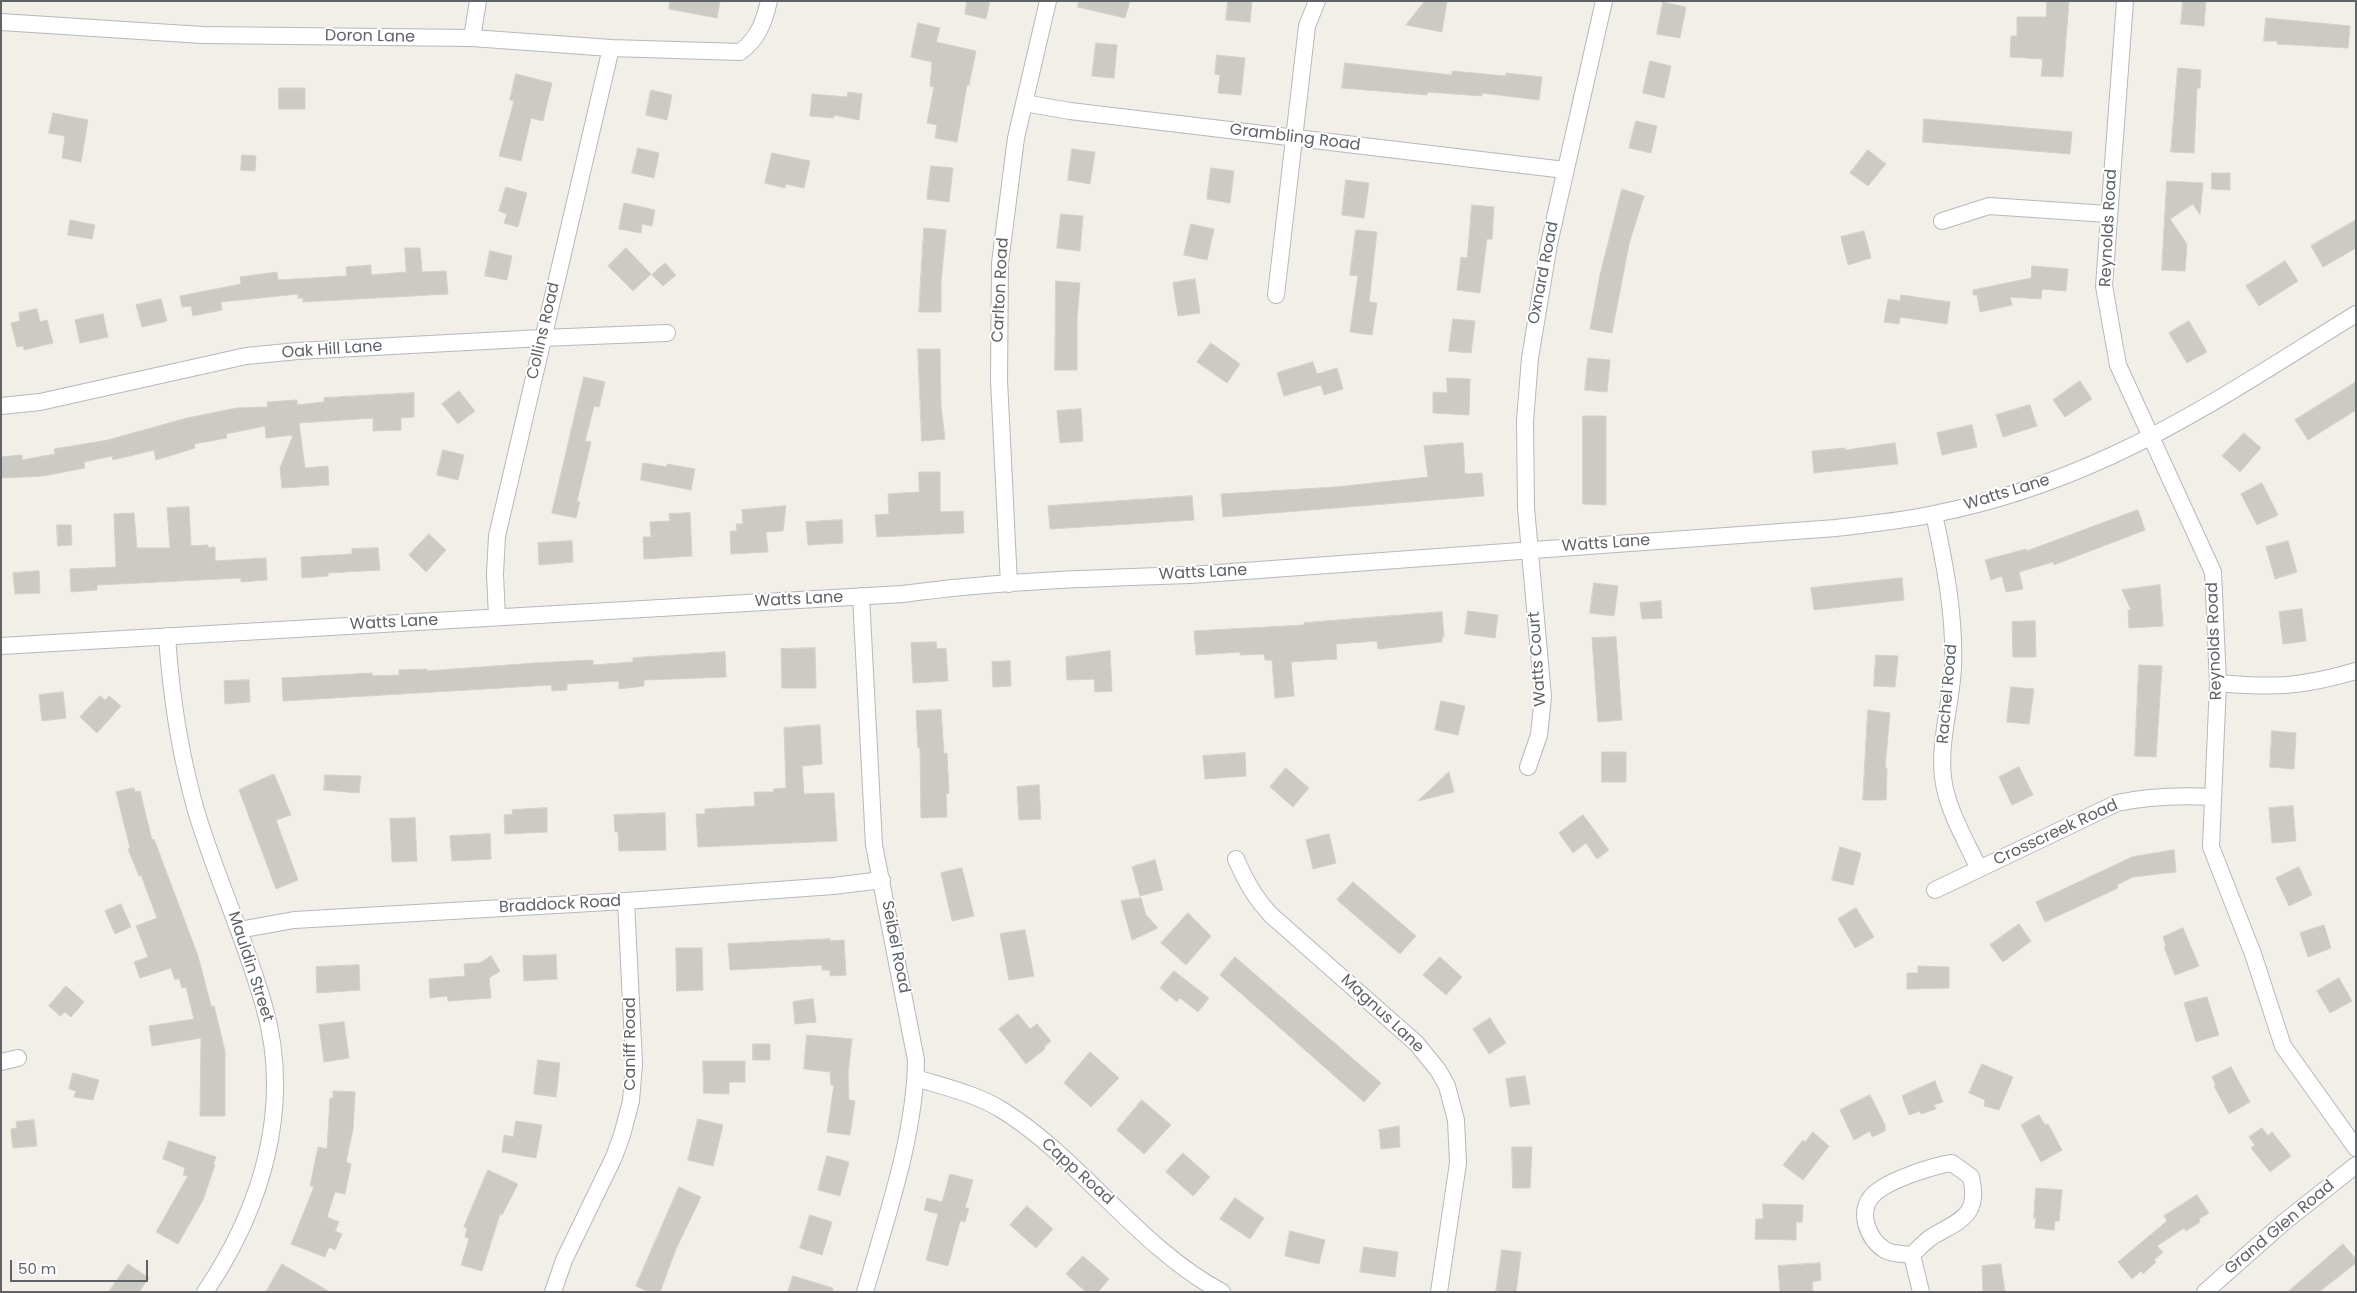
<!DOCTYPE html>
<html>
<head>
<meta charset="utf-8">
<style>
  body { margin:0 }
  #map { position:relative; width:2357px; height:1293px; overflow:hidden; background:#f1efe8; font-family:Poppins,sans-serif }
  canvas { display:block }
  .frame { position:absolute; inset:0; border:2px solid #5f6368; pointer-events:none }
  .scale { position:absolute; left:10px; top:1260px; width:138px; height:22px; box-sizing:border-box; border:2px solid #5f6368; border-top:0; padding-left:6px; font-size:15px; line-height:18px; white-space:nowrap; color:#5f6368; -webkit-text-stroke:4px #fff; paint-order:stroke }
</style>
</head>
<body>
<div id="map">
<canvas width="2357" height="1293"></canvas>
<div class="frame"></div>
<div class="scale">50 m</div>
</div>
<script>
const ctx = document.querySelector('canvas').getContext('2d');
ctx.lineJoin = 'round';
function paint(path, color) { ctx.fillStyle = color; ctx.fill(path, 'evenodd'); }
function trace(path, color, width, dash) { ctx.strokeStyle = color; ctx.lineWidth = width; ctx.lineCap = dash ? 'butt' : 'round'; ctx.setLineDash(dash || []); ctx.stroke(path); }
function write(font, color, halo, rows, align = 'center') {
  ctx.font = font + ' Poppins,sans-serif'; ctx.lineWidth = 4; ctx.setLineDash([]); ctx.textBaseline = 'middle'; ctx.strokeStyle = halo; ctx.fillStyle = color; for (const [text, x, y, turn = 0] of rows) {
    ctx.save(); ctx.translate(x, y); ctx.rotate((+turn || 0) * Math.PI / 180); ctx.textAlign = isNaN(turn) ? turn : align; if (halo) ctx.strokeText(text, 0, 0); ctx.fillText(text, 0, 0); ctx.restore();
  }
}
const building = new Path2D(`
  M670,1H720L717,18L669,9Z
  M967,1H990L986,19L965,14Z
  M1079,1H1130L1125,18L1078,7Z
  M1228,1H1252L1250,22L1226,20Z
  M1425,1H1447L1442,32L1406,25Z
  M2047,1H2069L2063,77L2041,76L2043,59L2010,57L2011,36H2017V17H2046Z
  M2183,1H2206L2204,26L2181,24Z
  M1663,2L1686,7L1680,38L1657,34Z
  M2266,18L2350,26L2348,48L2277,44V41H2264Z
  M918,23L940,28L936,42L976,51L969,85H967L957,142L935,138L937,125L927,123L934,87L930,86L932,62L911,57Z
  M1096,43L1117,45L1114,78L1092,76Z
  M1217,55L1245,58L1241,95L1218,93L1220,75L1215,74Z
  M1650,61L1671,66L1664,98L1643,93Z
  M1345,63L1452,75V71L1506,76V73L1542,77L1539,100L1482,93V96L1427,92V95L1342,88Z
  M2178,68L2201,70L2200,88H2197L2194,153L2171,152Z
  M516,74L552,83L543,121L531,118L521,161L499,156L514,101L510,100Z
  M279,88H305V109H279Z
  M651,90L672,95L667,120L646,115Z
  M848,92L862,94L859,120L834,115V118L810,116L812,94L847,97Z
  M53,113L88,120L81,162L62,158L65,136L49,133Z
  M1924,119L2072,132L2070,154L1923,142Z
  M1636,121L1657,126L1651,153L1629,148Z
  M638,148L659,153L654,178L632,173Z
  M1072,149L1095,152L1090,184L1068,180Z
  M1868,150L1886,164L1868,186L1850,173Z
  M772,153L810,161L804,188L786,184L785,188L765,183Z
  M242,155L256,156L255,171L241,170Z
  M931,166L953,168L949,202L927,199Z
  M1211,168L1234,171L1230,203L1207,199Z
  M2212,173H2230V190L2212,189Z
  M1346,180L1369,183L1364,218L1342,215Z
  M2167,181L2203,183L2200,215L2193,204L2170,219L2187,244L2185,271L2162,270Z
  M506,187L527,193L518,227L504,223L507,214L499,211Z
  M1622,189L1644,196L1629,244L1612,333L1590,329L1600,275Z
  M624,203L655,210L652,226L642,224L641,233L619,229Z
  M1472,205L1494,207L1492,239H1487L1480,293L1457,290L1461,257L1467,258Z
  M1061,214L1083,216L1080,251L1057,248Z
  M70,220L95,225L92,239L68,235Z
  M2356,220V248L2323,267L2311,246Z
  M1191,224L1214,229L1207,260L1184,255Z
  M924,228L946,230L941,282V312H919Z
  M1356,230L1377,232L1369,302L1377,303L1372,335L1350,332L1358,276L1350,275Z
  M1864,231L1871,258L1848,265L1841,237Z
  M405,248H420L422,272L446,271L448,294L303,302V298H298V294L221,302L222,310L193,316L191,306L182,307L180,296L241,284L240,277L277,272L278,280L347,276L346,267L371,265V275L406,272Z
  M626,248L651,274L633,291L608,266Z
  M490,251L512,256L507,280L485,276Z
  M2285,261L2298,281L2259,306L2246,286Z
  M665,263L676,275L663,286L652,275Z
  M2032,266L2068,269L2066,291L2042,289L2041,299L2010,297L2012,305L1980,312L1977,295H1973V290L2031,278Z
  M1195,279L1200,313L1178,316L1173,283Z
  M1056,281L1080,283L1077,319V370H1055Z
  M1901,295L1950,302L1947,324L1900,317L1899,324L1884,322L1888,299L1900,301Z
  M161,299L167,321L142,327L136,305Z
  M37,309L40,322L47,320L53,343L24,350L23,346L17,347L11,323L20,321L19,313Z
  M103,314L108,337L80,343L75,320Z
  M1453,319L1475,321L1471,353L1449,351Z
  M2189,321L2207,352L2187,363L2169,333Z
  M1211,343L1240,364L1227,383L1197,362Z
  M918,349H940L941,406L945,439L922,441Z
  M1588,358L1610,360L1607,392L1585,390Z
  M1313,362L1317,374L1337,368L1343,389L1324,395L1321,385L1284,396L1277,373Z
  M584,377L605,382L599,407L594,406L585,441L591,442L577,501L580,502L576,518L552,513Z
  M1447,378L1470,379L1469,415L1433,413V392L1447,393Z
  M2080,381L2092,399L2065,417L2053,400Z
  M2356,382V410L2308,440L2295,420Z
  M459,391L475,411L458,424L442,404Z
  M414,393V417L401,418V430L373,431V418L299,423L305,468L328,466L329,485L282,488L280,468L293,435L266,438L265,426L226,434L227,438L194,444L195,448L156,460L154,450L113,460L112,456L84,462L85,468L43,476L1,478V457L22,455V460L55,454L54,449L108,440L187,418L237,408L268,407L267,402L297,400V405L324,402V398Z
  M2030,405L2037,426L2003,437L1996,415Z
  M1081,409L1083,441L1060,443L1057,411Z
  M1583,416H1606V505L1583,504Z
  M1972,425L1977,447L1942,455L1937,433Z
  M2244,433L2261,448L2240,472L2222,456Z
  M1463,443L1465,474L1482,473L1484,496L1223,517L1221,494L1336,487L1428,477L1424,446Z
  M1895,443L1898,464L1814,473L1812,451L1845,448V450Z
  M443,450L464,455L458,480L437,475Z
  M643,463L667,467V464L695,469L691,490L641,480Z
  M919,472H940V512L963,511L964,533L877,537L875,515L889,514L888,494L919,492Z
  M2262,483L2278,515L2257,525L2241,494Z
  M1192,496L1194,520L1050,529L1048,506Z
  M786,506L783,531L766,532L768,552L731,554L730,531H737L736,524H743L742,510Z
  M189,507L191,546L208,545V548L215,547V561L266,558L267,580L241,582V578L97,585V590L71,592L70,569L116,567L114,514L134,513L137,548H170L167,508Z
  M2138,510L2145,530L2054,565L2053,562L2019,572L2023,589L2006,592L2002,576L1991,580L1985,560L2026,549V551Z
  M690,513L692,556L644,559L643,537H654L651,536L650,522L670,521L669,514Z
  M842,520L843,543L808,545L806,522Z
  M57,525H71L72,545L58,546Z
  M429,534L446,550L426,572L409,555Z
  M572,541L573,562L539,565L538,543Z
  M2288,541L2297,572L2275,579L2266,547Z
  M378,548L380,570L328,573V576L302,578L301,557L352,554V549Z
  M39,571L40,593L15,594L13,573Z
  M1902,578L1904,600L1814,610L1811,588Z
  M1594,583L1618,586L1614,616L1590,613Z
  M2160,585L2163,626L2129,628L2128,610H2131L2122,590Z
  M1661,601L1662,618L1642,619L1640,603Z
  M2302,609L2306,641L2283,644L2279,612Z
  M1468,611L1498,615L1495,638L1465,634Z
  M1442,612L1444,637H1442V642L1378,649L1377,641L1336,644L1337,659L1291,662L1294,696L1275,698L1272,660H1265L1264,654L1240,655V652L1196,655L1194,631L1304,625V623Z
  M2035,621L2036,657H2013L2012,622Z
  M1616,637L1622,720L1598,722L1592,638Z
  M936,642L937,649L946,648L948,681L913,683L911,643Z
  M815,648L816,688H782L781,649Z
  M1110,651L1112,691L1095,692L1094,679L1067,680L1066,657Z
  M725,652L726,677L644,680V686L619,689V681L567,684V690L552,691L551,685L283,701L282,678L372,673L373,676L399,675V670L427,669V671L535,663L593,660V665L633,662V658Z
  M1876,655L1898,656L1895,687L1874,686Z
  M1010,661L1011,686L993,687L992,662Z
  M2139,665L2162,666L2156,757L2135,756Z
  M249,680L250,702L225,704L224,681Z
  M2011,687L2034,689L2029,724L2007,722Z
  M63,692L66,718L42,721L39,695Z
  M100,696L105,700L109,696L121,706L97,733L80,717Z
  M1441,701L1465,706L1458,735L1435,730Z
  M941,710L944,754L947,753L949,793L946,794L947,817L921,818L920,748H918L916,711Z
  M1868,710L1890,713L1885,768H1887L1886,800H1863Z
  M820,725L822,764L802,766L804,794L834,793L837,841L698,847L696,814H705V809L755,806L754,792H774L773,789L786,788L784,728Z
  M2272,731L2296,733L2294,769L2270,767Z
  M1602,752H1626V782H1602Z
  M1245,753L1246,776L1205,779L1203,756Z
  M2019,767L2033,795L2012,805L1999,777Z
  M1286,768L1309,788L1293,807L1270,787Z
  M1449,772L1454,792L1418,801Z
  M274,774L291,815L276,820L298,880L276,889L239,790Z
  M325,775L361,776L359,793L324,790Z
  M1039,785L1041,819L1019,820L1017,787Z
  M134,788L135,792L140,791L152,840L154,839L198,956L211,1006H214L225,1051V1116H200L201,1038L152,1046L149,1026L194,1019L186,987L182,988L179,978L175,980L171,968L140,978L134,962L148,957L136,926L157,918L141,875L139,876L128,849L130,848L116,792Z
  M2293,806L2296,841L2272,843L2269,808Z
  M547,808V832L505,834L504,815L513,814L512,810Z
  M665,813L666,850L619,851L618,832H615L614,815Z
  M1583,815L1609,850L1597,859L1586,843L1573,853L1559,833Z
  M415,818L417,861L392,862L390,819Z
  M490,834L491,859L452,861L450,836Z
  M1329,834L1336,863L1313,869L1306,840Z
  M1840,847L1861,853L1853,885L1832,880Z
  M2174,850L2176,872L2133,877L2117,885L2118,888L2045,922L2036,902L2132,857Z
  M1155,860L1163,890L1140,896L1132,867Z
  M2299,867L2312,895L2289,906L2276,878Z
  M962,868L974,916L952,921L941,873Z
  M1353,882L1416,936L1400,954L1337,900Z
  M1141,898L1146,915L1158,928L1132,940L1121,901Z
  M121,904L131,927L115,934L105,911Z
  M1856,908L1874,937L1855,948L1838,919Z
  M1188,913L1211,936L1186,965L1161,943Z
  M2019,924L2031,941L2003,962L1990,945Z
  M2324,925L2331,948L2308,957L2300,933Z
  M2183,928L2199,966L2175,975L2164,947L2166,946L2163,937Z
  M1025,930L1034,976L1009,980L1000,934Z
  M830,939V941L844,940L846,975L830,976V970H822V965L730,970L728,944Z
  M676,948H702L703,990L677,991Z
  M556,955L557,979L524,981L523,956Z
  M491,956L500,971L489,978L491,998L448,1001L447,996L430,998L429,979L465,976L464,964L480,963Z
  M1235,957L1381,1083L1364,1102L1220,975Z
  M1440,957L1462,977L1446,995L1423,975Z
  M359,965L360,990L317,993L316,967Z
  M1918,966L1949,967V988L1907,989V973H1918Z
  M1174,971L1209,998L1198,1012L1180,998L1177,1002L1160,988Z
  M2339,978L2352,1001L2330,1013L2317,991Z
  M66,986L84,1002L71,1017L65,1012L60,1016L49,1006Z
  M2207,997L2219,1035L2196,1042L2184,1003Z
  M813,999L816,1022L795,1024L793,1002Z
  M1018,1014L1030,1029L1037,1024L1051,1041L1044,1047L1045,1049L1026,1064L999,1029Z
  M1490,1018L1506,1043L1489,1054L1473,1029Z
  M344,1022L349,1058L324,1062L319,1025Z
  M807,1035L852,1039L848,1073L849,1100L855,1101L850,1135L827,1132L834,1085H831L830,1072L804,1069Z
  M753,1044H770V1060H753Z
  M1090,1052L1119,1078L1091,1107L1064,1083Z
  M538,1060L560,1063L556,1097L534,1094Z
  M703,1061H745V1082H729V1094L704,1093Z
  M1982,1064L2013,1077L1999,1110L1984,1106L1985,1100L1969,1093Z
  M2231,1067L2250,1102L2229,1114L2214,1086L2216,1085L2212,1077Z
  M73,1073L99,1080L93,1100L74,1097L76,1091L69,1089Z
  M1525,1076L1530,1104L1510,1107L1506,1079Z
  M1935,1081L1943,1102L1934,1105L1936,1109L1921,1114L1920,1111L1909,1115L1902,1096Z
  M333,1091L355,1092V1094L353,1129L346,1162L351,1164L345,1194L335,1192L327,1217L339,1222L335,1231L342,1234L335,1250L329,1247L325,1257L291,1244L314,1187L310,1186L318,1147L327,1149L330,1098H333Z
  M1870,1095L1885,1125V1131L1872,1137L1870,1131L1854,1140L1840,1110Z
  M1142,1100L1171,1125L1144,1154L1117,1130Z
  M2039,1115L2045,1125L2048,1124L2062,1150L2041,1162L2021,1125Z
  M698,1119L723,1125L713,1166L688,1160Z
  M34,1120L37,1146L13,1148L11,1132V1129L17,1128L16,1122Z
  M516,1121L542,1125L536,1158L502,1152L504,1135L513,1137Z
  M1399,1126L1400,1147L1381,1149L1379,1130Z
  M2262,1128L2268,1136L2272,1132L2291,1156L2270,1172L2251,1148L2255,1145L2249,1137Z
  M1813,1132L1829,1146L1803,1180L1783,1165L1803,1140L1805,1142Z
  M169,1141L216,1157L213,1165H215L203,1200L178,1244L156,1232L188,1176L183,1175L185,1168L163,1159Z
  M1512,1147H1532L1530,1188H1513Z
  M1183,1153L1210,1177L1193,1196L1166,1172Z
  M827,1156L849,1162L840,1196L818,1190Z
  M488,1170L518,1184L502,1215L500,1214L482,1271L461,1265L469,1239L465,1237L467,1228L464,1227Z
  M950,1174L973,1180L965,1208H969L965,1222L960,1221L948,1266L926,1260L938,1214L924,1210L927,1198L942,1202Z
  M679,1187L701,1197L676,1249L660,1292H649L636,1286Z
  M2036,1188L2062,1190L2059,1221H2055L2054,1230L2035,1228L2036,1218H2034Z
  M2197,1195L2209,1213L2199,1219L2200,1222L2186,1231L2184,1228L2157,1246L2163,1252L2154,1260L2156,1262L2143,1274L2141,1271L2132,1279L2118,1262L2167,1221L2164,1216Z
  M1235,1198L1264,1218L1250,1239L1220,1219Z
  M1763,1204L1803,1205L1802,1222H1796V1240L1755,1239L1756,1219H1763Z
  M1027,1206L1053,1229L1036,1248L1010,1225Z
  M810,1215L832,1222L822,1255L800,1248Z
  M1290,1231L1325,1240L1319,1264L1285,1256Z
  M2343,1244L2356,1259V1263L2319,1292H2288Z
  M1364,1247L1398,1252L1395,1277L1360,1272Z
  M1502,1250L1521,1252L1516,1292H1496Z
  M1083,1256L1109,1279L1098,1292H1086L1066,1274Z
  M1820,1263L1821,1280L1812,1282L1813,1292H1780L1778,1266Z
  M128,1264L149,1278L139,1292H109Z
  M282,1264L330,1292H266Z
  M2001,1264L2005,1292H1983L1982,1266Z
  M793,1276L833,1288V1292H788Z`);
paint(building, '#cccac5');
trace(building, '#d6d1c6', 1);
const street = new Path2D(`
  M2125,1L2104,286L2118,365L2213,572L2218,683L2211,847L2253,954L2283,1046L2356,1148
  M1,22L202,35L472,38L611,48L740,52C758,39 764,22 769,1
  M472,38L478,1
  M1024,103L1070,111L1565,170
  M1942,221L1989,206L2108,214
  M1276,295L1307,26L1317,1
  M1,406L40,402L246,356L298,351L542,338L667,333
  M1934,514C1945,565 1955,615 1953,668C1951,707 1936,750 1945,789C1951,816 1967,843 1979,869
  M1009,584L999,380L1000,263L1016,138L1048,1
  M861,596L874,845L916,1060C915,1137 886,1218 865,1292
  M497,617L495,574L497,536L611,48
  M167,636C171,697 180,755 197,814C217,879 246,941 264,1006C293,1106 262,1208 205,1292
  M1,646L903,594C998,581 1094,578 1190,575L1836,528C1869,524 1902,521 1934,514C1995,502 2057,481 2113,455C2198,416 2276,363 2356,314
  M2218,683C2274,688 2302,687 2356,671
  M1528,767L1539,735L1543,697L1526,508L1525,421L1530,358L1549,244L1604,1
  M1236,859C1246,882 1255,898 1272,916L1416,1043L1438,1070L1447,1086L1456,1120L1458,1163L1439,1292
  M1935,890L2117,803C2149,796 2180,795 2213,797
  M239,930L294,920L626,901L833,886L882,880
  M1,1062L18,1058
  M916,1078C945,1087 976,1094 1002,1110C1081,1159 1139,1248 1222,1292
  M1952,1163L1971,1177C1980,1215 1961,1220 1933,1236C1925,1241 1918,1249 1912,1255C1904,1254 1891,1254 1885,1250C1868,1239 1856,1211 1874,1194C1889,1180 1932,1166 1952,1163Z
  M1912,1255L1921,1292
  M553,1292L564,1260L614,1157L622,1135L631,1101L634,1063L626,901
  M2205,1292L2283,1223L2356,1165`);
trace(street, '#b5b8bc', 18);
trace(street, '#fff', 16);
write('16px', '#5f6368', '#fff', [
  ["Doron Lane",370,37,1],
  ["Grambling Road",1295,138,7],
  ["Reynolds Road",2109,228,-87],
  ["Oxnard Road",1544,273,-79],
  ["Carlton Road",1001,290,-87],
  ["Collins Road",544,331,-77],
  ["Oak Hill Lane",332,350,-4],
  ["Watts Lane",2007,493,-17],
  ["Watts Lane",1606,544,-4],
  ["Watts Lane",1203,573,-3],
  ["Watts Lane",799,600,-3],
  ["Watts Lane",394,623,-3],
  ["Reynolds Road",2215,641,-92],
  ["Watts Court",1538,659,-94],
  ["Rachel Road",1948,694,-85],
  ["Crosscreek Road",2056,833,-25],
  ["Braddock Road",560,905,-3],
  ["Seibel Road",895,947,79],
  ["Mauldin Street",250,967,72],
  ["Magnus Lane",1382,1014,43],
  ["Caniff Road",631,1044,-90],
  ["Capp Road",1077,1172,42],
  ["Grand Glen Road",2280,1228,-40]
]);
</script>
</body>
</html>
